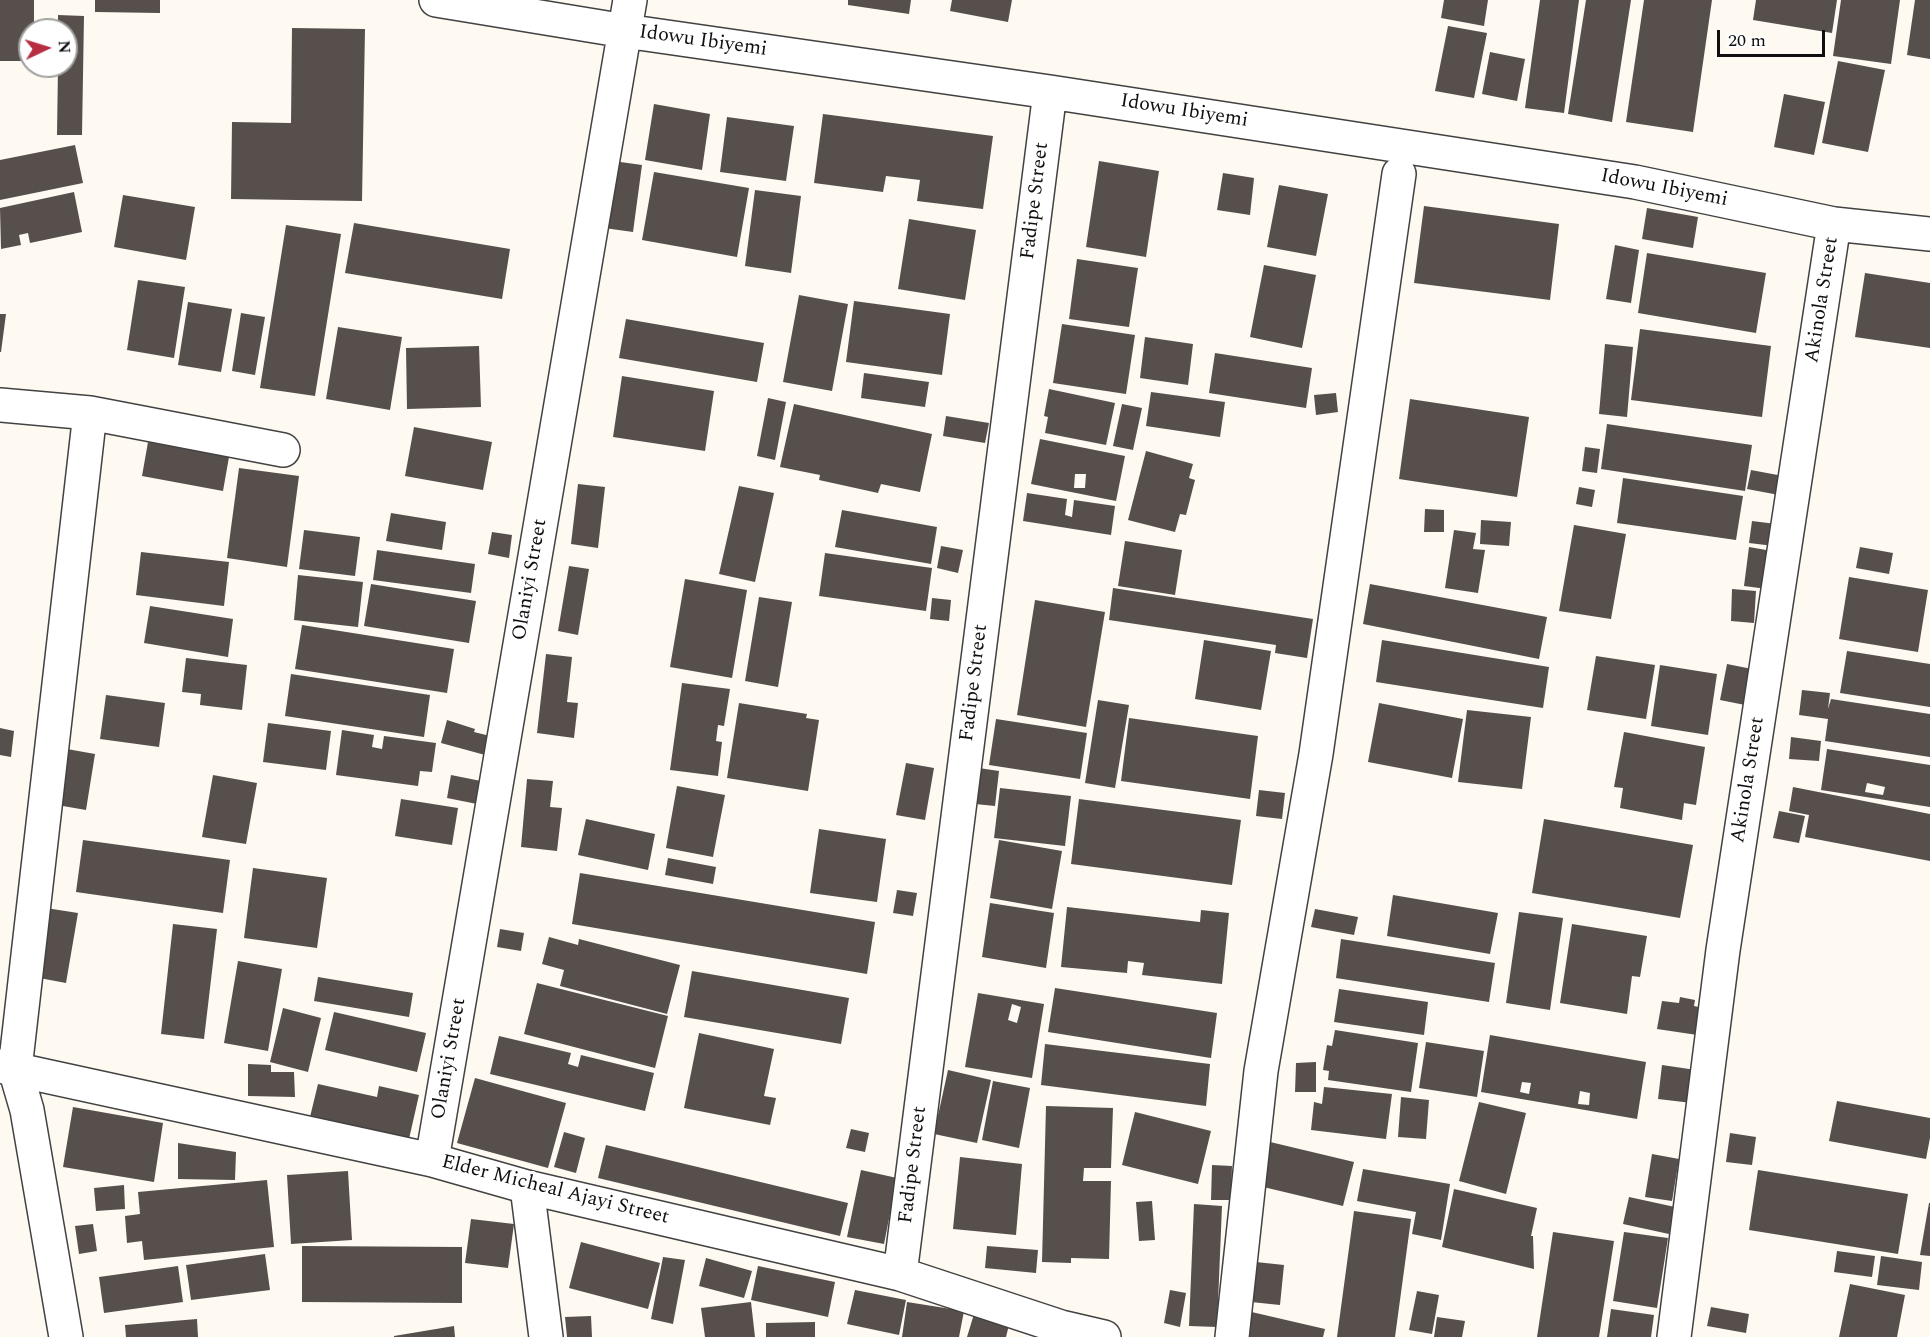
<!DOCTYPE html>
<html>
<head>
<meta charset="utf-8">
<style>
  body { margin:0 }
  #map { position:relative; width:1930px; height:1337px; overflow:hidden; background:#fefaf1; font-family:Spectral,serif }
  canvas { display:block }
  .north { position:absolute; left:18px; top:18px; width:60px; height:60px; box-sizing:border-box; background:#fff; border:2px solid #9f9f9f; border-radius:50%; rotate:86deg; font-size:16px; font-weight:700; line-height:24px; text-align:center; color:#0f0f0f }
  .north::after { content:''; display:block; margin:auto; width:21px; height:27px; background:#b82e41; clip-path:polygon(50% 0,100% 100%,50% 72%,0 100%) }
  .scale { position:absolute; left:1717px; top:30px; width:108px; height:27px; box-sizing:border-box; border:3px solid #0f0f0f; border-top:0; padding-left:8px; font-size:18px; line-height:21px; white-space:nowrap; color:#0f0f0f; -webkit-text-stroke:4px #fff; paint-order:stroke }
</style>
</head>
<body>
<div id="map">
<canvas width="1930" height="1337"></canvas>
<div class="north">N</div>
<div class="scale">20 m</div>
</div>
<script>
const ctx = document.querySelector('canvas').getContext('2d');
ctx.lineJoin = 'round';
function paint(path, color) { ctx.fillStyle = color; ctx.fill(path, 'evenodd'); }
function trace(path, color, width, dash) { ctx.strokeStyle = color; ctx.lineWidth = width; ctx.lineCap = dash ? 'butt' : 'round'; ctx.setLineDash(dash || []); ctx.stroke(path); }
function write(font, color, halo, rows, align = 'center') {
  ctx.font = font + ' Spectral,serif'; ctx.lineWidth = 6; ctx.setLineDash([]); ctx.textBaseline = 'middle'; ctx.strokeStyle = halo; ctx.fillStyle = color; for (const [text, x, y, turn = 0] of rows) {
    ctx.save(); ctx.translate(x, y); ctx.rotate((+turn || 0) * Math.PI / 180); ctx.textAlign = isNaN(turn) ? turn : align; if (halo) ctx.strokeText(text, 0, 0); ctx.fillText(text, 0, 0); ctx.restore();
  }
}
paint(new Path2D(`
  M0,0H34V30H30V61H0Z
  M95,0H160V13L95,12Z
  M848,0H911L909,14L848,5Z
  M952,0H1012L1008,22L950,11Z
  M1444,0H1488L1484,26L1441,18Z
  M1540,0H1579L1564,113L1525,108Z
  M1586,0H1631L1612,122L1568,114Z
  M1644,0H1712L1693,132L1626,122Z
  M1756,0H1837L1832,33L1753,20Z
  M1841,0H1900L1891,64L1833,56Z
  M1915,0H1930V59L1907,55Z
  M58,15L84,16L82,135H57L58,66H66V30H58Z
  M1448,26L1487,33L1474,98L1435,91Z
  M292,28L365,29L362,201L231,199L232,122L291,123Z
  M1490,52L1525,59L1517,101L1482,94Z
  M1838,61L1885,70L1868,152L1822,143Z
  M1784,94L1825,102L1814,155L1774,147Z
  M654,104L710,114L702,170L645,160Z
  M823,114L993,136L983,209L917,201L920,180L886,176L883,192L814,183Z
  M727,117L794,126L786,181L720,172Z
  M75,145L83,183L0,200V160Z
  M606,160L642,165L633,232L597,227Z
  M1099,161L1159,171L1146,257L1086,247Z
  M654,172L749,188L737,257L642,240Z
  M1223,173L1254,178L1250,215L1217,210Z
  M1279,185L1328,194L1316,256L1267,247Z
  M755,190L801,196L791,273L745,266Z
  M74,192L82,232L30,243L28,233L19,235L21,245L1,249L0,208Z
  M123,195L195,207L186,260L114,247Z
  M1424,206L1559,224L1550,300L1414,283Z
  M1647,208L1698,217L1693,248L1642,239Z
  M909,219L976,230L965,300L898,289Z
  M354,223L510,249L502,299L345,273Z
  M286,225L341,234L315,396L260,388Z
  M1615,245L1639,250L1631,303L1606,299Z
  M1647,253L1766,273L1756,333L1638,313Z
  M1077,259L1138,268L1129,327L1069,319Z
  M1264,265L1316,275L1302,348L1250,337Z
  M1865,273L1930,283V348L1855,337Z
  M138,280L185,287L174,358L127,350Z
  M799,295L848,304L832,391L783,382Z
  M854,301L950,314L942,375L846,362Z
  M188,302L232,309L221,372L178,365Z
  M241,313L265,317L255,375L232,371Z
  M0,314H6L1,352H0Z
  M626,319L764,343L757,382L619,358Z
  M1062,324L1135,335L1126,394L1053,383Z
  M338,327L402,337L390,410L326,399Z
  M1640,329L1771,346L1762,417L1631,400Z
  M1145,337L1193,344L1188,385L1140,378Z
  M1605,344L1633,347L1627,417L1599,414Z
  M479,346L481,407L407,409L406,348Z
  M1215,353L1312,368L1306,408L1209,393Z
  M864,373L929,382L925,407L861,398Z
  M622,376L714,391L705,451L613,437Z
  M1049,389L1115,403L1106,445L1045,433L1048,417L1044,416Z
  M1151,392L1225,402L1220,437L1146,426Z
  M1336,393L1338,412L1316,415L1314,395Z
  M768,398L786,402L775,460L757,456Z
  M1410,399L1529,417L1517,497L1399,479Z
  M794,404L932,434L920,492L881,484L878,493L819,480L820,475L780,467Z
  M1122,404L1142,408L1133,450L1113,446Z
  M946,416L989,423L985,443L943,436Z
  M1607,424L1752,445L1745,491L1601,469Z
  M414,427L492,442L483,490L405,476Z
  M1040,439L1125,456L1116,501L1031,484ZM1075,474H1086L1085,488H1074Z
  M148,442L229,457L223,491L142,476Z
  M1585,447L1600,449L1597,473L1582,471Z
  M1146,451L1193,464L1189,478L1195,480L1186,515L1180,514L1175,532L1128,520Z
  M239,468L299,476L287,567L227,558Z
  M1751,470L1783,476L1779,495L1747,489Z
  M1623,478L1743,496L1736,540L1617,523Z
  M578,484L605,487L598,548L571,544Z
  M739,486L774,493L755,582L719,574Z
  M1579,487L1595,490L1592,507L1576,504Z
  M1027,493L1067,499L1065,515L1072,517L1074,500L1115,506L1111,535L1023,521Z
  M1425,509L1444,510V532H1424Z
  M842,510L937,527L931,564L835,547Z
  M391,513L446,522L442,550L386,541Z
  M1481,520L1511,522L1509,546L1480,544Z
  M1752,521L1776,524L1774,546L1749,543Z
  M1574,525L1626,534L1611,619L1559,611Z
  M304,530L360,537L355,576L299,569Z
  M1454,530L1476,533L1473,549L1485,550L1478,593L1445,588Z
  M492,532L512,535L509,558L488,554Z
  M1125,541L1182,550L1175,595L1118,586Z
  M941,546L963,550L958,573L937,568Z
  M1749,547L1772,551L1767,589L1744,586Z
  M1860,547L1893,553L1889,574L1856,568Z
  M377,550L475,564L471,593L373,580Z
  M141,552L229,562L224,606L136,595Z
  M825,553L932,568L926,611L819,596Z
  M569,566L589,569L578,635L558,631Z
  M298,575L363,582L358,627L294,620Z
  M1849,577L1928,590L1918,652L1839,639Z
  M685,579L747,590L732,678L670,667Z
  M371,584L476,601L469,643L364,626Z
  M1370,584L1547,617L1539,659L1363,624Z
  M1113,588L1313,619L1307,658L1275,653L1276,645L1109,620Z
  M1732,589L1756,591L1754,623L1731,621Z
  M759,597L792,602L778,687L745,681Z
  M932,598L951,600L949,621L930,619Z
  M1035,600L1105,612L1086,727L1017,715Z
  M150,606L233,619L228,657L144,643Z
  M302,625L454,649L447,693L295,669Z
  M1204,640L1271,651L1261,710L1195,699Z
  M1382,640L1549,667L1543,708L1376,682Z
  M1847,651L1930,664V707L1840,693Z
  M546,654L572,657L567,702L578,703L574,738L537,733Z
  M1596,656L1655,665L1646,719L1587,710Z
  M186,658L247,665L242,710L200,705L201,694L182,692Z
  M1727,664L1752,669L1745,705L1720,700Z
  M1660,665L1717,674L1708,735L1651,726Z
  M291,674L430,695L424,737L285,716Z
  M682,683L730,689L724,726L718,725L716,741L722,742L718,776L670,770Z
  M1802,690L1830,693L1828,709L1831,699L1930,714V757L1825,741L1828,719L1799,715Z
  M106,695L165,703L159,747L100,739Z
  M1098,700L1129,705L1115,788L1085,783Z
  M739,703L807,714L806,718L819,720L808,791L727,778Z
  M1379,703L1463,719L1452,778L1368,762Z
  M1467,710L1531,717L1522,789L1458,782Z
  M1129,718L1258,736L1250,799L1121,781Z
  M996,719L1087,733L1080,779L989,765Z
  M447,720L475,729L474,732L490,736L485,755L441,743Z
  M268,723L331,731L326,770L263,762Z
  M0,728L14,731L11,757L0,755Z
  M342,730L374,735L372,747L382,749L384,736L436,743L432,772L420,771L418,786L336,775Z
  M1624,732L1705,747L1696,805L1684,803L1682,820L1620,808L1623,788L1614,787Z
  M1791,737L1821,741L1819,761L1789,759Z
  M67,749L95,754L86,810L57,805Z
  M1827,749L1930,765V807L1821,790ZM1867,783L1885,787L1883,795L1865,792Z
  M906,763L934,768L925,820L896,815Z
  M979,768L999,771L995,806L975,804Z
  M213,775L257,783L246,844L202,837Z
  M451,775L481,781L477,804L447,798Z
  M527,779L553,781L550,807L562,808L557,851L521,847Z
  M677,786L725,795L713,857L666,848Z
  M1793,787L1930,814V861L1805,837L1809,815L1789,811Z
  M1000,788L1071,796L1065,846L994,838Z
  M1259,790L1285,793L1282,819L1256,816Z
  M401,799L458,808L452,845L395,836Z
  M1079,799L1241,820L1232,885L1071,864Z
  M1779,811L1805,816L1799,843L1773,838Z
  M586,819L655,834L648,870L578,855Z
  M1544,819L1693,845L1680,918L1532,893Z
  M819,829L886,839L877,902L810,893Z
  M83,840L230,860L223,913L76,892Z
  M999,840L1062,851L1052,909L990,898Z
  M668,858L716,867L713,884L665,875Z
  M253,868L327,878L317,948L244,938Z
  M580,873L875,922L867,974L572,924Z
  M897,890L917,893L913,916L893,913Z
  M1393,895L1498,913L1490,954L1387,936Z
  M990,903L1054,913L1046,968L982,957Z
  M1067,907L1200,922L1201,910L1229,913L1222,984L1142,975L1144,963L1128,961L1127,973L1061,967Z
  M46,908L78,913L66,983L34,977Z
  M1315,909L1358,917L1354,935L1311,927Z
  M1519,912L1563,918L1550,1010L1506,1003Z
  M173,924L217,929L204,1039L161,1034Z
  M1572,924L1647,936L1640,977L1632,976L1627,1014L1560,1003Z
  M500,929L524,933L521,951L497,947Z
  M549,937L578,945L579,939L680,965L667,1014L560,986L564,970L542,964Z
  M1341,939L1495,963L1489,1002L1336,978Z
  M238,961L282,969L268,1051L224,1043Z
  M692,971L849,998L841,1044L684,1017Z
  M318,977L413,993L409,1017L314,1001Z
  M537,983L668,1016L655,1068L524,1034Z
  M1055,988L1217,1013L1211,1058L1048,1032Z
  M1339,989L1428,1002L1424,1035L1334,1022Z
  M978,993L1044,1004L1032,1078L965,1067ZM1012,1004L1021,1007L1017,1023L1008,1020Z
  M1680,997L1695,1000L1694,1006L1708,1009L1704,1036L1657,1029L1662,1001L1679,1003Z
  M283,1008L321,1018L308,1072L270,1062Z
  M334,1012L426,1033L417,1072L325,1050Z
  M1335,1030L1418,1043L1411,1092L1328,1080L1329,1071L1323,1070L1327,1045L1332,1046Z
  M699,1033L774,1049L764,1096L776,1098L770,1125L684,1108Z
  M1490,1035L1646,1062L1637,1119L1481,1092ZM1522,1082L1531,1083L1529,1094L1520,1092ZM1580,1091L1590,1093L1589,1105L1578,1104Z
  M499,1036L571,1053L568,1064L578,1067L581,1055L654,1073L645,1111L490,1074Z
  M1426,1042L1484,1051L1477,1097L1419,1088Z
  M1045,1044L1210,1064L1206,1106L1041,1085Z
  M1316,1062V1092H1295L1296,1063Z
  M248,1064L271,1065V1072H294L295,1097L248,1096Z
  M1662,1065L1696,1070L1692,1103L1658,1099Z
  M948,1070L991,1080L977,1143L934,1134Z
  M475,1078L566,1103L548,1168L457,1143Z
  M993,1081L1030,1088L1019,1148L982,1140Z
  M318,1084L377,1097L379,1086L419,1095L409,1139L310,1117Z
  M1324,1087L1392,1094L1386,1139L1311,1130L1314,1102L1322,1104Z
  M1401,1097L1429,1100L1426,1139L1398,1137Z
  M1837,1101L1930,1118V1138L1926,1159L1829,1141Z
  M1479,1102L1526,1113L1506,1194L1459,1181Z
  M1046,1106L1113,1108L1111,1168H1084L1083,1181H1111L1109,1259L1071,1258V1263L1042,1262Z
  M73,1107L163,1123L154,1182L63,1167Z
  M1135,1112L1211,1131L1198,1184L1122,1165Z
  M851,1129L869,1133L865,1152L846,1148Z
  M564,1132L585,1138L576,1173L554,1167Z
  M1730,1133L1756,1137L1752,1165L1726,1162Z
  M1266,1141L1354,1162L1343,1206L1255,1185Z
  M178,1143L236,1152L235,1180L178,1179Z
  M606,1145L848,1203L840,1236L598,1178Z
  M1652,1154L1679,1159L1672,1201L1645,1197Z
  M960,1157L1022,1164L1016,1235L953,1229Z
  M1212,1165L1232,1166L1231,1200H1211Z
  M1363,1169L1450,1184L1441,1240L1412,1234L1416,1212L1357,1201Z
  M861,1170L897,1178L884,1244L847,1237Z
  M1758,1170L1908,1194L1898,1254L1749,1230Z
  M348,1171L352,1240L291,1244L287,1175Z
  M267,1180L274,1247L144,1260L142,1241L127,1243L125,1216L140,1214L138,1192Z
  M124,1185L125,1209L96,1211L94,1188Z
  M1454,1189L1537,1208L1531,1236H1533L1534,1269L1442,1247Z
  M1629,1197L1675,1207L1669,1234L1623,1224Z
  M1152,1201L1155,1240L1139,1241L1136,1202Z
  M1929,1203H1930V1256L1920,1255Z
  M1194,1204L1222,1206L1217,1327L1189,1326Z
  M1354,1211L1411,1219L1395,1337H1337Z
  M471,1219L514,1224L508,1268L465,1263Z
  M93,1224L97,1251L79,1254L75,1226Z
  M1553,1232L1614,1241L1599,1337H1537Z
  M1624,1232L1668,1238L1657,1308L1613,1301Z
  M581,1242L660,1263L648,1309L569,1288Z
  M302,1246L462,1247V1303L302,1302Z
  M987,1246L1038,1250L1036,1273L985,1268Z
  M1837,1251L1875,1256L1872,1277L1834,1272Z
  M265,1254L270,1290L191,1300L186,1265Z
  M1881,1256L1922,1262L1919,1290L1877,1285Z
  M663,1257L685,1260L673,1324L651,1319Z
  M706,1258L752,1271L744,1298L699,1286Z
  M1256,1262L1284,1265L1280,1305L1251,1302Z
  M178,1266L183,1302L104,1313L99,1277Z
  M758,1266L835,1282L828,1317L751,1300Z
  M1850,1284L1905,1295L1897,1337H1839Z
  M855,1290L906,1300L899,1335L847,1324Z
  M1170,1290L1186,1293L1180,1327L1164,1323Z
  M1417,1291L1439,1295L1432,1334L1409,1330Z
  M751,1302L755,1337H705L701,1308Z
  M907,1302L964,1311L959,1337H902Z
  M1711,1307L1749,1314L1746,1333L1707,1326Z
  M1611,1309L1654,1315L1651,1337H1607Z
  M1243,1310L1325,1329L1323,1337H1237Z
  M974,1314L1009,1325L1006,1337H967Z
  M591,1316L592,1337H567L565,1317Z
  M1437,1317L1465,1321L1462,1337H1434Z
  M197,1319L198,1337H126L125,1325Z
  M815,1322V1337H766V1323Z
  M454,1326L455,1337H394V1336Z`), '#574f4c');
const minor = new Path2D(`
  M436,0L625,31L1050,92L1635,182L1834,224L1930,234
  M0,405L90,413L283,450
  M0,1066L432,1160L527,1187L900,1274L1061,1327L1104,1337
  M432,1160L630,0
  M527,1187L546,1337
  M900,1274L1050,92
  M66,1337L27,1110L15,1069L90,413
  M1232,1337L1261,1071L1316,754L1399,174
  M1674,1337L1723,950L1834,224`);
trace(minor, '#424242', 36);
trace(minor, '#fff', 33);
write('20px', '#0f0f0f', '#fff', [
  ["Idowu Ibiyemi",703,42,8],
  ["Idowu Ibiyemi",1184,112,9],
  ["Idowu Ibiyemi",1664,189,11],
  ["Fadipe Street",1036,201,-83],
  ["Akinola Street",1823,300,-81],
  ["Olaniyi Street",531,580,-80],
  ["Fadipe Street",975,683,-83],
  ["Akinola Street",1749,780,-81],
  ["Olaniyi Street",450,1059,-80],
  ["Fadipe Street",914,1165,-83],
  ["Elder Micheal Ajayi Street",555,1191,14]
]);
</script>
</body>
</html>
